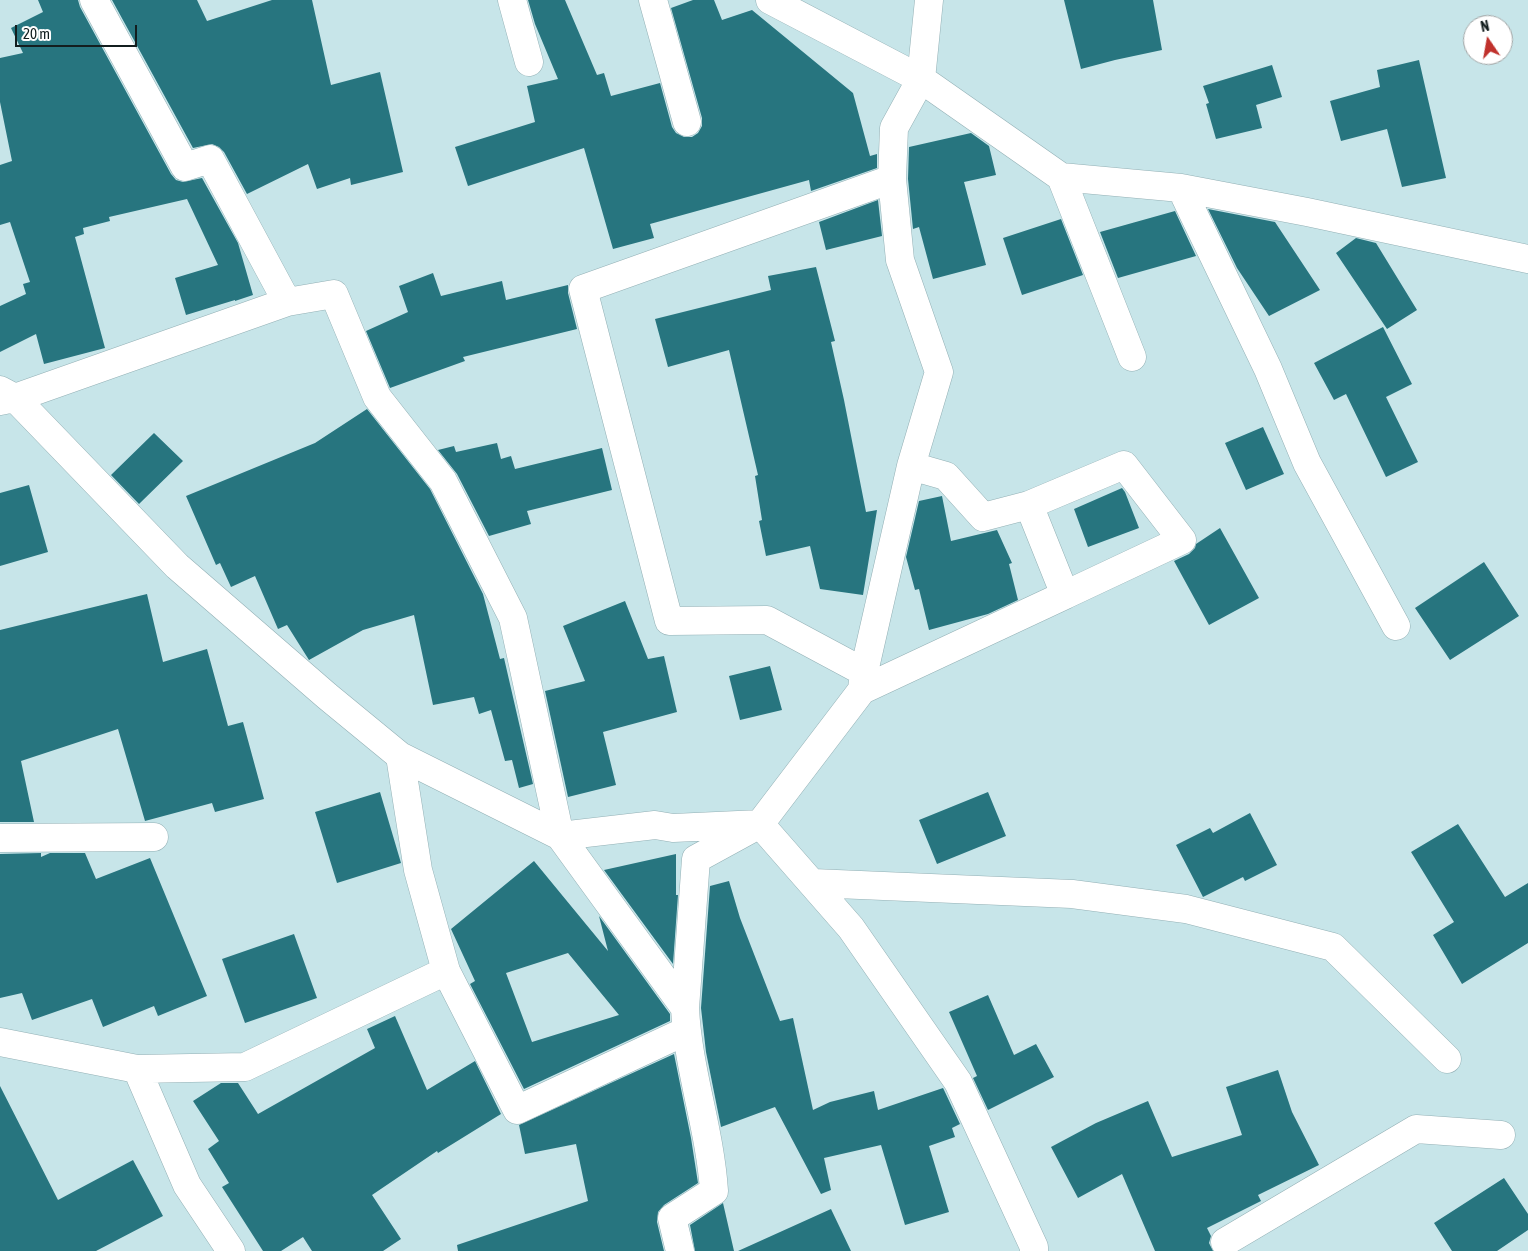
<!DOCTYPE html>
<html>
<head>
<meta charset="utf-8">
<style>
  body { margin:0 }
  #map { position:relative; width:1528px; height:1251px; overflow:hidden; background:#c7e5e9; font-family:"Asap Condensed",sans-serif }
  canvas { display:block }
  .north { position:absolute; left:1463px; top:15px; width:50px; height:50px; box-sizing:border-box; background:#fff; border:1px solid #a1a5a5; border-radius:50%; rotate:348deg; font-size:14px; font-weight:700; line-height:20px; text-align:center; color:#131e1f }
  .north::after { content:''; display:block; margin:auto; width:18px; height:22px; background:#c0312c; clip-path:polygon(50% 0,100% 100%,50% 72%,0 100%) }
  .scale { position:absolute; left:15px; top:25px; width:122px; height:22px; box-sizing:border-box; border:2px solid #131e1f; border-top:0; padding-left:6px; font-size:15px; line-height:18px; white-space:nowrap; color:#131e1f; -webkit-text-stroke:4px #fff; paint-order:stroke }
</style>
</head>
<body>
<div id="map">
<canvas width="1528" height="1251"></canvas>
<div class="north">N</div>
<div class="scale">20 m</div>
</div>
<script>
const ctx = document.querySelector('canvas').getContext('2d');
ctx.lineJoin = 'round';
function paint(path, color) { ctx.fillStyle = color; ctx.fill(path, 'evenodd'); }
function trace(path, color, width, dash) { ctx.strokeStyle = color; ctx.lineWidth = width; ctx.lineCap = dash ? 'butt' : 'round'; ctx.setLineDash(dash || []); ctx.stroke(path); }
paint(new Path2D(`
  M38,0H78L80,7L171,174L176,180L183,182L202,178L238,243L253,295L235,301V300L186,315L175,278L218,265L187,199L109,217L110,221L83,228L84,234L75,237L105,348L44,364L36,334L0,352V306L26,294L23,284L30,282L10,222L0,225V165L12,161L0,102V58L23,53L11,28L43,12Z
  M112,0H197L207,21L272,0H312L331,85L380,72L403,172L351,185L350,178L317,189L308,164L247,194L224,152L219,147L212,144L193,148Z
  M528,0H565L597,75L604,73L611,96L660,83L672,127L676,133L684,137H692L698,133L702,126V118L671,8L693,0H714L722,20L752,10L853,93L870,156L877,154V168L811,191L809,180L650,224L654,238L613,249L584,148L468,186L455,147L535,122L527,86L558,79L535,24Z
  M1064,0H1153L1162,50L1115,60L1081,69Z
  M1419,60L1446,178L1402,187L1387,129L1341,141L1330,101L1380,87L1377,70Z
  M1272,65L1282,97L1256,105L1262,128L1216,139L1206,104L1209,103L1203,86Z
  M971,133L989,146L996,175L964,182L986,265L933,279L919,227L913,229L908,179L909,147Z
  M878,200L882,236L826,250L819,222Z
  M1208,209L1275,222L1320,290L1269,316L1237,268Z
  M1175,211L1196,256L1118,278L1100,232Z
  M1061,219L1083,275L1022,295L1003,238Z
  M1356,238L1376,243L1417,310L1387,329L1336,253Z
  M816,267L835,341L831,342L844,400L866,512L877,510L863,595L820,589L810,546L766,556L759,521L762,520L755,476L758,475L729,350L668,367L655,319L771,290L768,276Z
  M433,273L441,296L502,281L506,300L568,285V293L577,329L463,357L465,361L390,388L366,331L408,312L399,286Z
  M1383,327L1412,384L1386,397L1418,462L1386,477L1346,394L1334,400L1314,363Z
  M367,409L430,489L483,594L500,659L504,658L533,784L519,788L512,760L505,761L491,710L479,714L474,697L433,705L414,615L363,630L309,660L287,625L278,629L255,576L231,587L220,563L216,565L186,496L315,443Z
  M1263,427L1284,474L1246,490L1225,443Z
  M154,433L183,461L139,504L111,475Z
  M497,443L501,459L511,456L515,469L602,448L612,490L527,511L531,524L489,536L457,474L438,450L454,446L456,452Z
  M29,485L48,552L0,566V493Z
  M1122,488L1125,492L1139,528L1088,547L1074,509Z
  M942,496L951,541L997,530L1012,563L1009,564L1018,600L988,614L929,630L919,589L915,590L906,557L919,501Z
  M1220,528L1259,598L1209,625L1174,561L1189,554L1195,548L1196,544Z
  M1484,562L1519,616L1450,660L1415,608Z
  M147,594L163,662L207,649L228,726L243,722L264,799L215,812L212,803L145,821L118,729L21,761L34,822H0V630Z
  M625,601L648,659L664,656L677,712L603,732L616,785L568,797L545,691L585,681L563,626Z
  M770,666L782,710L740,720L729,676Z
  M380,792L401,863L337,883L315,812Z
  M988,792L1006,836L937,864L919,820Z
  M1250,813L1277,865L1245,881L1243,877L1203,897L1176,845L1210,828L1213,833Z
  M1458,824L1505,897L1528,883V943L1462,984L1433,935L1454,922L1411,852Z
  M41,853V857L50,853H85L96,879L150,858L207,996L158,1016L154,1006L103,1027L92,999L32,1020L22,993L0,998V854Z
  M676,854V895H678L673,964L604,870Z
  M534,861L608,951L599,916L670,1014V1021L524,1089L470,984L475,981L451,929ZM568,953L619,1015L532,1042L506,973Z
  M729,881L740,918L780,1021L793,1018L813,1110L830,1102L874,1091L878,1110L943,1088L944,1090L960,1124L952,1128L955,1137L929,1146L949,1212L905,1225L881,1145L824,1158L831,1190L821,1194L775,1107L721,1127L706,1052L701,1008L710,886Z
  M294,934L317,998L245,1023L222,959Z
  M988,995L1014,1055L1036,1044L1054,1077L988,1110L973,1078L977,1076L949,1012Z
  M395,1016L427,1090L475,1061L501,1114L438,1153L437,1151L372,1195L401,1239L383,1251H312L303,1237L281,1251H263L222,1187L229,1183L208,1149L219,1141L193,1101L221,1083H238L258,1114L375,1048L367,1029Z
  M674,1054L691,1138L698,1183L664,1205L658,1212L657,1222L664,1251H458L457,1245L588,1201L576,1144L525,1154L519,1125Z
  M1278,1070L1292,1112L1319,1165L1258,1195L1261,1201L1207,1228L1211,1236L1209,1243L1213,1251H1155L1122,1174L1078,1198L1051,1147L1096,1123L1148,1101L1172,1157L1242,1135L1226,1087Z
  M0,1086L58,1200L133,1160L163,1216L96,1251H0Z
  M1504,1178L1528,1214V1230L1497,1251H1452L1434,1223Z
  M723,1203L734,1251H695L690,1225Z
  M831,1209L851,1251H738Z`), '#27757f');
const minor = new Path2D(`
  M94,0L185,167L210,159L287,302
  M512,0L529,62
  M653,0L687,122
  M770,0L921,79L1061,177L1181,188L1307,212L1528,259
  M1061,177L1132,357
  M892,179L583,289L669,621L767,620L864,672L911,466L939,372L900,260L892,179L894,128L921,79L929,0
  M1181,188L1268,369L1307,463L1396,626
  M0,390L15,398L177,566L327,696L400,756L560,836L655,825L673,828L760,824L851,928L958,1082L1034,1247V1251
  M0,401L15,398L287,302L334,294L377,397L443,481L513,618L560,836L685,1008
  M911,466L946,476L983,517L1029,505L1065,595L1182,540L1124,465L1029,505
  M862,690L1065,595
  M400,756L418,870L446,971L517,1110L686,1031
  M0,838L154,837
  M813,883L1072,894L1186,909L1333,947L1447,1059
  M0,1042L137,1069L245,1067L446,971
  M137,1069L187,1185L231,1251
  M1225,1242L1416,1129L1501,1135
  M680,1251L672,1218L714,1191C710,1129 688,1070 685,1008L696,859L760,824L862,690L864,672`);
trace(minor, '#93b0b5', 29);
trace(minor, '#fff', 28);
</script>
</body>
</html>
